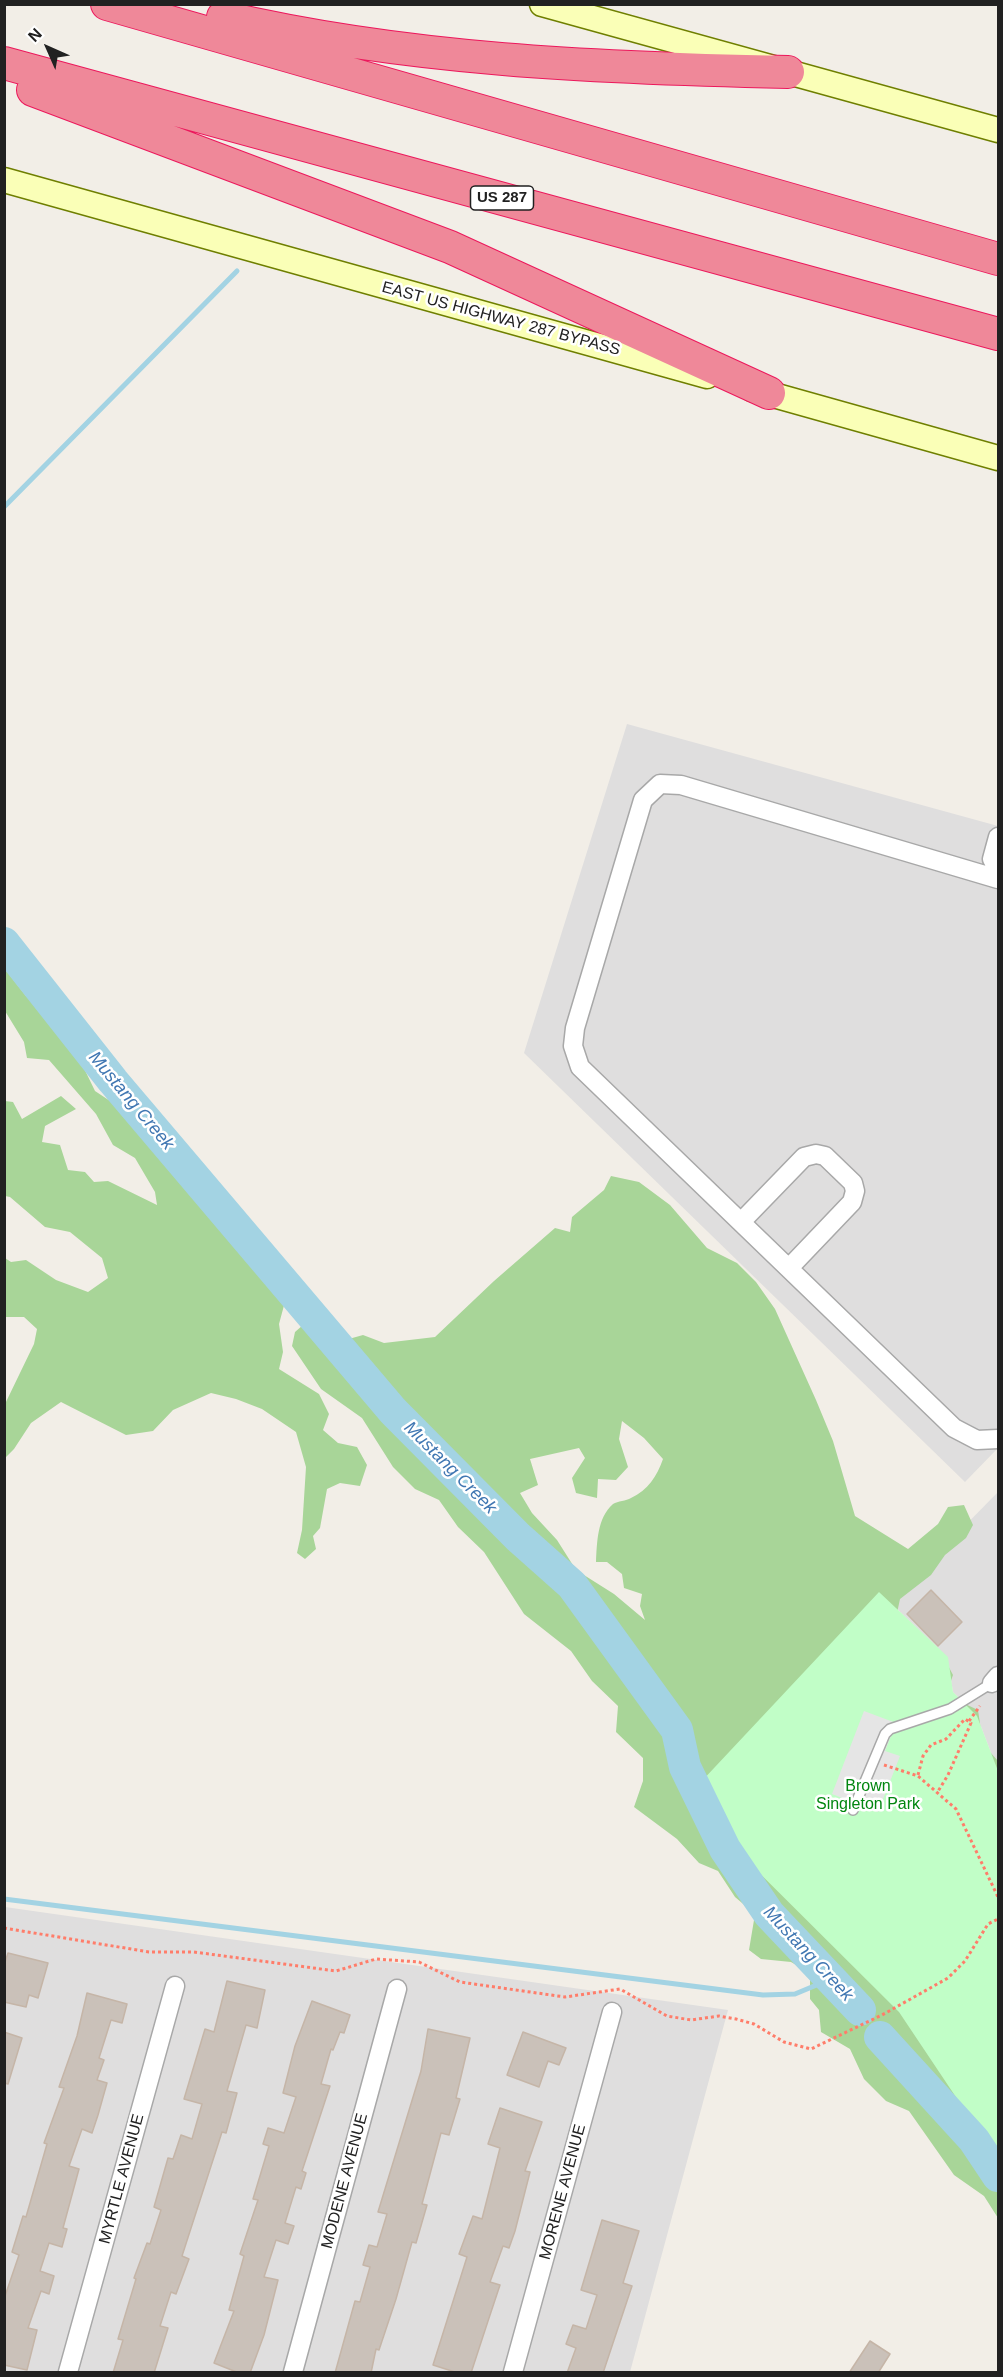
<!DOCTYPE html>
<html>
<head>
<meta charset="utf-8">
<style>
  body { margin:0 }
  #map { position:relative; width:1003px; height:2377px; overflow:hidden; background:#f2eee7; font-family:Arial,sans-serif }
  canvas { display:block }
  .frame { position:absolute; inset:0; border:6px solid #212121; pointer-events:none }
  .north { position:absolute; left:18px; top:18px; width:60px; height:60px; -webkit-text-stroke:4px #fff; paint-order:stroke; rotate:315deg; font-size:16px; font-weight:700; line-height:24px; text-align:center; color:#212121 }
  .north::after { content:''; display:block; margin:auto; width:21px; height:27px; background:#212121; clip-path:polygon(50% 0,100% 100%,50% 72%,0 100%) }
</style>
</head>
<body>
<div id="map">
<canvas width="1003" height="2377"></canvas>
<div class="frame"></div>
<div class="north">N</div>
</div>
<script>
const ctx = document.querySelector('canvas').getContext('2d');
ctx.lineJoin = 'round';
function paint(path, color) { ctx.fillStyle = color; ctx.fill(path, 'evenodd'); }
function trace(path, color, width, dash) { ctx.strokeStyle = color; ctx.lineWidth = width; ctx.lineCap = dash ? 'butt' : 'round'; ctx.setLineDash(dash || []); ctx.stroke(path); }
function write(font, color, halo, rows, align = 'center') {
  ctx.font = font + ' Arial,sans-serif'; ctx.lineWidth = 5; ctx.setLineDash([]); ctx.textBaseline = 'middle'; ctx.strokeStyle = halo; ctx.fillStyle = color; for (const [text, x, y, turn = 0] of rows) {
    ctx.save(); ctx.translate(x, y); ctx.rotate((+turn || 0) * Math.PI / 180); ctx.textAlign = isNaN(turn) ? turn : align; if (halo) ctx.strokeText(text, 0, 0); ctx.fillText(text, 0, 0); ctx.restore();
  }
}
paint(new Path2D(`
  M627,724L998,826V1448L965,1482L524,1053Z
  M998,1492V1771L977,1716L953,1692L947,1657L890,1602Z
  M5,1907L728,2010L630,2372H5Z`), '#dfdede');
paint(new Path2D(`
  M5,969L26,996L67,1033L95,1091L178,1146L216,1179L220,1223L286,1298L279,1324L283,1352L279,1369L319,1394L329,1414L323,1430L338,1443L357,1447L367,1465L360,1486L340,1483L327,1489L320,1528L313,1536L316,1549L305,1559L297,1553L302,1530L306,1467L296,1432L262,1409L236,1399L211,1393L173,1410L153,1431L126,1435L61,1402L31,1423L14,1449L5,1458V1404L34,1344L37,1329L24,1317H5V1258L11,1262L26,1260L56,1280L88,1292L108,1278L102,1258L70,1232L45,1227L10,1197L5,1196V1101L13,1102L22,1119L61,1096L76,1109L45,1126L42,1142L60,1145L68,1170L85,1172L94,1182L108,1181L157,1205L155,1192L135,1158L113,1145L96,1114L49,1060L27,1058L24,1042L5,1011Z
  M611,1176L639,1182L670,1205L707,1248L737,1263L756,1282L775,1309L816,1400L833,1441L855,1516L908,1549L938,1524L948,1507L964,1505L973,1525L966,1538L945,1555L931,1575L900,1599L897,1613L943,1656L953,1675L946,1695L978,1710L983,1744L998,1761V2218L984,2196L954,2175L909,2111L886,2101L864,2079L850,2049L821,2032L819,2010L810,1999V1973L791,1962L761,1959L749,1950L755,1914L735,1897L718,1871L699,1863L677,1839L634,1807L643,1781V1758L616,1732L618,1706L592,1681L571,1651L524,1614L484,1552L458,1527L439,1500L415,1489L393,1467L362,1418L321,1389L292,1346L295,1332L303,1325H315L331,1344L363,1335L384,1343L435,1337L494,1281L555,1228L570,1232L572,1217L604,1190ZM622,1421L644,1438L663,1459C657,1476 648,1490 631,1498C626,1501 618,1501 613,1504C597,1518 597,1543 596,1562H607L622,1574L624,1588L642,1594L640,1606L645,1620L614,1594L576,1570L557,1540L532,1513L520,1493L538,1485L530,1459L579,1448L585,1458L572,1478L576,1493L597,1498L598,1479L616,1480L628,1467L619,1439Z`), '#a8d598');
paint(new Path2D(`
  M879,1592L948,1657L953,1692L977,1716L998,1771V2160L899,2012L685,1799Z`), '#c1fec7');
paint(new Path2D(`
  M864,1711L896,1723L885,1751L900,1756L878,1812L832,1794Z`), '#e5e5e5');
trace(new Path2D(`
  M4,507L237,271
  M4,1899L763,1995L795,1994L831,1979`), '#a3d3e3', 5);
trace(new Path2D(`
  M4,943L113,1081L393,1411L518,1537L572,1585L677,1730L685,1767L725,1849L769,1914L860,2010
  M880,2037L974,2140L998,2176`), '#a3d3e3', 32);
const building = new Path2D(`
  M931,1590L962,1622L938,1646L907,1614Z
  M8,1953L48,1963L38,1998L29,1995L26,2007L4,2002V1965Z
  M227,1981L265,1990L257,2028L246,2025L227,2091L237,2093L226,2133L222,2132L182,2256L189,2259L176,2294L171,2292L160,2326L168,2328L154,2373H113L123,2340L118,2339L136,2279L134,2278L147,2243L150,2244L161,2210L154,2207L168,2158L173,2159L181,2135L192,2139L202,2104L184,2099L205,2029L214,2032Z
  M87,1993L127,2004L122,2023L111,2020L99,2058L104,2060L97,2080L107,2083L98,2115L92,2133L82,2129L69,2166L79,2169L63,2228L67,2229L62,2247L49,2243L40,2271L54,2276L49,2294L41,2291L28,2328L37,2330L27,2370L4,2365V2299L19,2255L12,2252L23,2216L26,2217L47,2144L44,2143L64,2088L59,2087L77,2036Z
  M312,2001L350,2015L344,2033L340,2032L333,2050L331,2049L321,2084L330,2086L302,2171L306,2173L301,2189L296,2187L285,2223L294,2226L288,2244L276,2240L264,2277L278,2280L264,2335L250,2373H239L214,2363L234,2311L229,2310L244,2256L240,2254L258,2200L253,2199L269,2146L263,2144L268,2128L284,2133L296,2097L283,2093L295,2046Z
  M428,2029L470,2038L456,2098L460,2099L449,2135L441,2133L422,2204L427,2205L416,2243L412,2242L396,2299L379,2350L376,2349L371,2373H335L355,2301L360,2302L370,2267L363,2265L369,2245L377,2247L387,2214L378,2212L421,2071Z
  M4,2032L22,2038L8,2084L4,2083Z
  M523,2032L566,2048L559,2065L548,2061L539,2087L507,2075Z
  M500,2108L542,2122L525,2171L530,2172L515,2231L509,2248L503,2246L490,2282L500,2285L488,2321L471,2373H458L433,2365L467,2257L459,2254L473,2216L482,2219L500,2148L488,2144Z
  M602,2220L639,2231L623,2283L632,2286L603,2373H567L576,2348L566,2344L573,2325L586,2329L597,2295L581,2290Z
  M870,2341L890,2354L878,2373H849Z`);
paint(building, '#cac1b9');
trace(building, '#c5b5a7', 1.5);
const lane = new Path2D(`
  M853,1810L885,1734L890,1729L950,1709L992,1683`);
const street = new Path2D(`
  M998,837L992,859L998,870
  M998,879L681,785L660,784L643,800L575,1028L573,1046L580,1067L954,1428L977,1440L998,1439
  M741,1222L804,1157L816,1154L825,1156L853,1183L855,1191L852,1202L789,1268
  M992,1683L998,1676
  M68,2372L175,1986
  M293,2372L397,1989
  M513,2372L612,2012`);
const secondary = new Path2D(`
  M542,4L998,130
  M4,180L707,376
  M752,389L998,458`);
const highway = new Path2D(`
  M107,4L998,259
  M223,17C407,60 599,68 788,72
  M4,63L998,334
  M33,90L450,247L769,393`);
trace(lane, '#a8a8a8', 12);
trace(street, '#a8a8a8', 21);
trace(secondary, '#6f7f00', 27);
trace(highway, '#ec185c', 34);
trace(new Path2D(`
  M969,1721L980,1706
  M884,1765L918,1776L956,1809L998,1897
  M918,1775L923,1756L931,1745L946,1739L965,1719L971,1723L948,1775L937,1793
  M4,1928L149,1952H194L336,1971L376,1959L419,1962L460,1982L565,1997L620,1989L667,2016L691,2020L719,2016L736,2019L754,2024L784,2042L811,2049L882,2015L948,1978L965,1961L988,1924L998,1919`), '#ff7d6a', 3, [3, 3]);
trace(lane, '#fff', 9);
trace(street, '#fff', 18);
trace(secondary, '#faffb7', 24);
trace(highway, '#ef8899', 32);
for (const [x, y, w] of [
  [502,198,63]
]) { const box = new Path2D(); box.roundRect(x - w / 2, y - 12, w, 24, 4.5); ctx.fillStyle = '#fff'; ctx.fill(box); trace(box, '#212121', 1.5); }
write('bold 15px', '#212121', null, [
  ["US 287",502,198]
]);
write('16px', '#212121', '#fff', [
  ["EAST US HIGHWAY 287 BYPASS",501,319,15],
  ["MYRTLE AVENUE",122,2179,-75],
  ["MODENE AVENUE",345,2181,-75],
  ["MORENE AVENUE",563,2192,-75]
]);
write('16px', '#028610', '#fff', [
  ["Brown",868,1787],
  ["Singleton Park",868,1805]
]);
write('italic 18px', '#4077b2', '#fff', [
  ["Mustang Creek",131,1101,50],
  ["Mustang Creek",450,1468,45],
  ["Mustang Creek",808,1954,47]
]);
</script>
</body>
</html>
